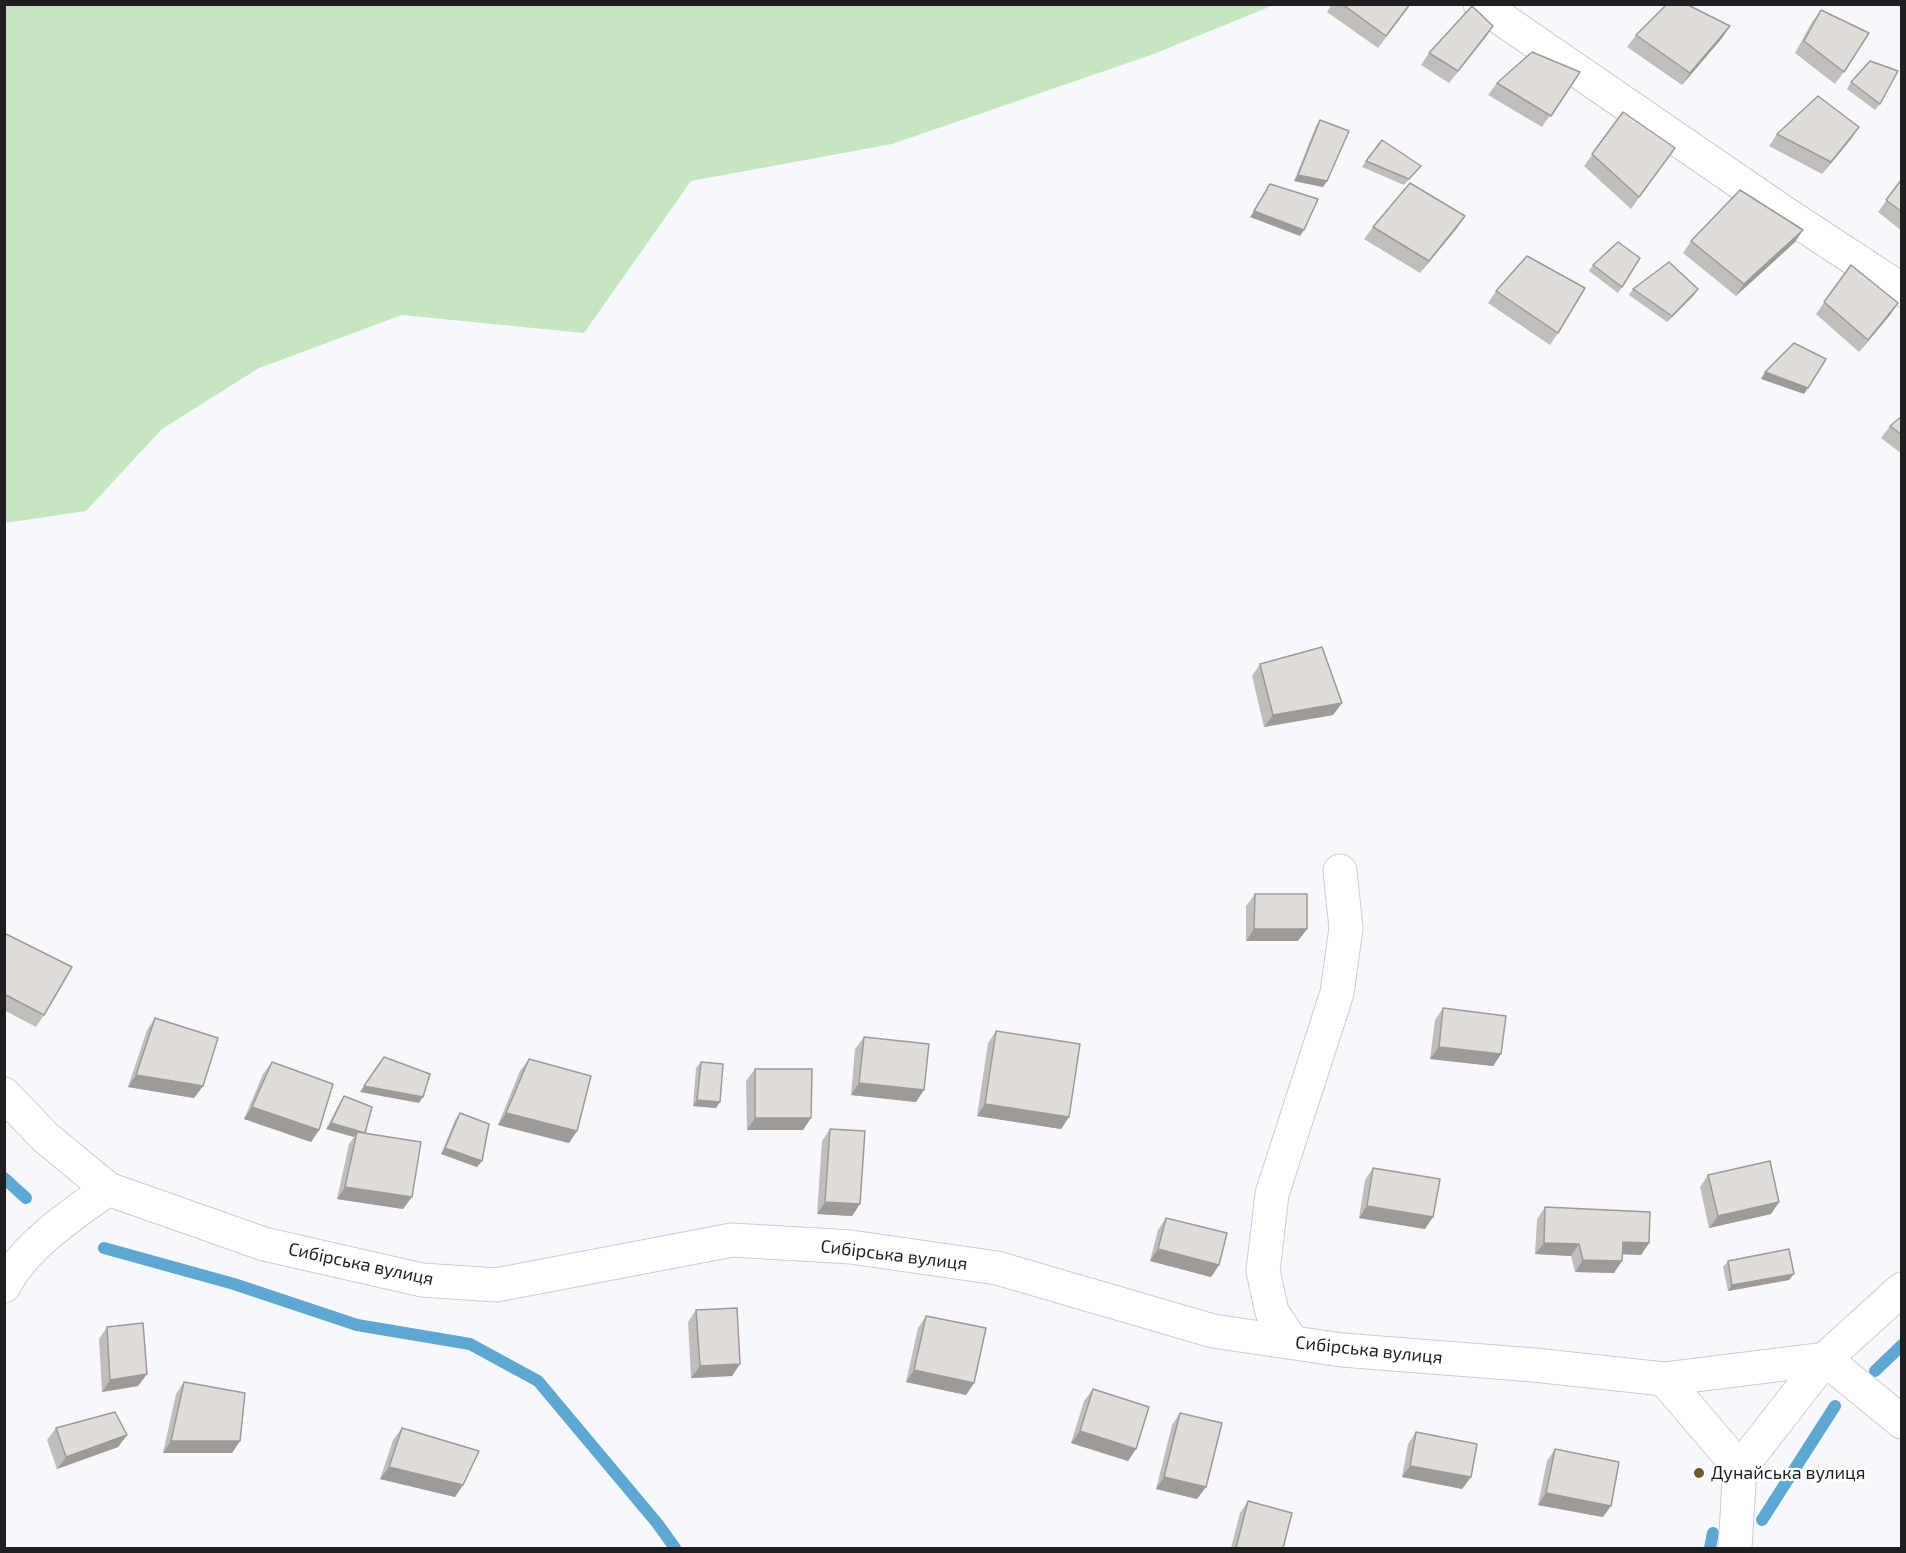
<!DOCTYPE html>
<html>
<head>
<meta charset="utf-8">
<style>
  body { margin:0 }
  #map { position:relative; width:1906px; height:1553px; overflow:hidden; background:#f7f8fd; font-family:"Exo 2",sans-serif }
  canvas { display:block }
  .frame { position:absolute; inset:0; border:6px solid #1f1f21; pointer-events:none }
</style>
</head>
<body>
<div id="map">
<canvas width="1906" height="1553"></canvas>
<div class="frame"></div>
</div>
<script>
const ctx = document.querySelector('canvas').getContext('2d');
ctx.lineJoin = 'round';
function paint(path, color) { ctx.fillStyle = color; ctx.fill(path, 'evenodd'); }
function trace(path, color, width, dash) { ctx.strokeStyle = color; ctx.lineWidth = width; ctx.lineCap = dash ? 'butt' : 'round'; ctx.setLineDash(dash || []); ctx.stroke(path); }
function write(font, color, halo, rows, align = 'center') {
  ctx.font = font + ' "Exo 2",sans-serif'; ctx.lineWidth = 4.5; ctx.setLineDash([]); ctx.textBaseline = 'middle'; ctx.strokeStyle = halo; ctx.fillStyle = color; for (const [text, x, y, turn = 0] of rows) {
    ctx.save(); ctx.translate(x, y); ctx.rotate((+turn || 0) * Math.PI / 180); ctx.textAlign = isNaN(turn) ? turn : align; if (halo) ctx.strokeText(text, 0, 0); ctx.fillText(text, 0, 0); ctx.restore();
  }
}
paint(new Path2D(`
  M4,5L5,4L1274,5L1151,55L892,144L691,181L584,333L402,315L259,368L162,429L86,511L5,523Z`), '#c5e6c1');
trace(new Path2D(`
  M4,1178L26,1198
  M104,1248L234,1284L357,1325L470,1344L538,1381L657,1523L675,1548
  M1875,1371L1902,1345
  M1762,1520L1835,1406
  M1710,1548L1713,1533`), '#5ea7d3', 12);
const minor = new Path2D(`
  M1480,4L1786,214L1902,290
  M4,1094L45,1137L108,1189L264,1244L422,1280L496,1285L732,1240L851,1247L997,1268L1213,1331L1342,1350L1534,1365L1664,1379L1825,1359L1902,1422
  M4,1286C24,1246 73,1214 108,1189
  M1292,1342L1272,1312L1263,1271L1272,1194L1337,993L1346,928L1340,871
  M1664,1379L1740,1468L1735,1548
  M1740,1468L1825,1359L1902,1289`);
trace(minor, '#cccdd2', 35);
trace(minor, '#fff', 33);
paint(new Path2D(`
  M1332,4H1411L1378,48L1327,12Z
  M1821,10L1844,72L1835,84L1795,53L1812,22Z
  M1493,26L1449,83L1421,65L1429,53Z
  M1730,26L1722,38L1682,85L1627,47L1636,35Z
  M1580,72L1542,127L1488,95L1497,83Z
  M1851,82L1880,104L1875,110L1847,89Z
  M1623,112L1675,148L1631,209L1584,166Z
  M1320,120L1327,181L1323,187L1294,181L1316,126Z
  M1777,134L1851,139L1822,174L1769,146Z
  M1366,161L1421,166L1404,185L1362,167Z
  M1902,179V231L1878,212Z
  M1465,216L1457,228L1420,273L1364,239L1373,227Z
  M1691,241L1795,242L1736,296L1683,253Z
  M1593,265L1622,287L1618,293L1589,271Z
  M1851,265L1898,303L1890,315L1859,352L1816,314Z
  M1633,289H1698L1694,295L1667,322L1629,295Z
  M1496,291L1558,333L1550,345L1488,303Z
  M1902,416V454L1881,438L1890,426Z
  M1260,664L1342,703L1333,715L1264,727L1252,676Z
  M1255,894L1298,941H1246V906Z
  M4,933L44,1015L36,1027L4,1010Z
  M1443,1008L1501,1054L1493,1066L1430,1059L1435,1020Z
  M155,1018L203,1086L194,1098L128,1087L147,1030Z
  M996,1031L1069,1117L1061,1129L977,1116L988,1043Z
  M864,1037L916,1102L851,1095L855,1049Z
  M529,1059L577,1131L569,1143L498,1125L520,1071Z
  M272,1062L319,1130L311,1142L244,1119L263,1074Z
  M701,1062L716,1108L693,1106L696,1068Z
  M755,1069L811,1118L803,1130H747L746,1081Z
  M344,1096L365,1133L403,1209L337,1199L349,1144L354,1137L326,1129L340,1102Z
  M460,1113L482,1161L477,1167L441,1154L455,1120Z
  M830,1129L860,1204L852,1216L817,1214L822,1141Z
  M1373,1168L1425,1229L1359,1218L1365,1180Z
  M1708,1175L1779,1202L1771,1214L1709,1228L1700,1187Z
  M1545,1207L1649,1243L1641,1255L1623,1254L1614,1273L1575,1272L1571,1256L1535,1254L1537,1219Z
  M1166,1218L1219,1265L1211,1277L1150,1261L1158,1230Z
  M1728,1261L1789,1280L1728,1291L1723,1267Z
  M696,1310L740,1364L732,1376L691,1378L688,1322Z
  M926,1316L974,1383L966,1395L906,1382L918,1328Z
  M107,1327L147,1374L138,1386L102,1392L99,1339Z
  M184,1382L240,1441L232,1453H163L176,1394Z
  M1093,1389L1136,1449L1128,1461L1071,1443L1084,1401Z
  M1180,1413L1197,1499L1156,1489L1172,1425Z
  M56,1428L127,1435L118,1447L57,1469L47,1440Z
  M402,1428L463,1485L455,1497L380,1479L393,1440Z
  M1416,1432L1471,1477L1462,1489L1402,1477L1408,1444Z
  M1555,1449L1603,1517L1538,1505L1547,1461Z
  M1248,1501L1283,1548H1231L1240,1513Z`), '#c1bdba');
paint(new Path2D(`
  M1493,26L1485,38L1449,83L1458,71Z
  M1730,26L1722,38L1682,85L1690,73Z
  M1859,127L1851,139L1822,174L1831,162Z
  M1298,175L1327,181L1323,187L1294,181Z
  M1254,211L1304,230L1300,236L1250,217Z
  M1465,216L1457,228L1420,273L1429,261Z
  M1803,230L1795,242L1736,296L1744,284Z
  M1698,289L1694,295L1667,322L1672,316Z
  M1898,303L1890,315L1859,352L1868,340Z
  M1765,372L1808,388L1804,394L1761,379Z
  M1342,703L1333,715L1264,727L1273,715Z
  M1254,929H1307L1298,941H1246Z
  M1439,1047L1501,1054L1493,1066L1430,1059Z
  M136,1075L203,1086L194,1098L128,1087Z
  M859,1083L924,1090L916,1102L851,1095Z
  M364,1086L423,1097L419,1103L360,1092Z
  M697,1100L720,1102L716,1108L693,1106Z
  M985,1104L1069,1117L1061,1129L977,1116Z
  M252,1107L319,1130L311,1142L244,1119Z
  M506,1113L577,1131L569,1143L498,1125Z
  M755,1118H811L803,1130H747Z
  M331,1123L365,1133L357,1132L354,1137L326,1129Z
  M445,1148L482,1161L477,1167L441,1154Z
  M345,1187L412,1197L403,1209L337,1199Z
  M825,1202L860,1204L852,1216L817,1214Z
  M1779,1202L1771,1214L1709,1228L1718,1216Z
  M1367,1206L1433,1217L1425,1229L1359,1218Z
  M1623,1242L1649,1243L1641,1255L1615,1254Z
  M1544,1243L1579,1244L1571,1256L1535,1254Z
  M1158,1249L1219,1265L1211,1277L1150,1261Z
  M1583,1260L1622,1261L1614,1273L1575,1272Z
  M1794,1274L1789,1280L1728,1291L1732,1285Z
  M740,1364L732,1376L691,1378L700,1366Z
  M914,1370L974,1383L966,1395L906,1382Z
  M147,1374L138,1386L102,1392L110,1380Z
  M1080,1431L1136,1449L1128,1461L1071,1443Z
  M127,1435L118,1447L57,1469L66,1457Z
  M171,1441H240L232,1453H163Z
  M1410,1466L1471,1477L1462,1489L1402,1477Z
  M389,1467L463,1485L455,1497L380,1479Z
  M1164,1477L1206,1487L1197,1499L1156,1489Z
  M1546,1493L1611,1506L1603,1517L1538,1505Z`), '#9d9a97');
const building = new Path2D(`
  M1342,4H1410L1386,36Z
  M1667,4H1686L1730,26L1690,73L1636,35Z
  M1472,6L1493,26L1458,71L1429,53Z
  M1821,10L1869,33L1844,72L1804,41Z
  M1532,52L1580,72L1551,116L1497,83Z
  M1870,61L1898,71L1880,104L1851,82Z
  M1818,96L1859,127L1831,162L1777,134Z
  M1623,112L1675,148L1639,197L1592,154Z
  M1320,120L1349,131L1327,181L1298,175Z
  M1382,140L1421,166L1409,179L1366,161Z
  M1902,179V212L1886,200Z
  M1410,183L1465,216L1429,261L1373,227Z
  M1270,184L1318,199L1304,230L1254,211Z
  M1740,190L1803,230L1744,284L1691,241Z
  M1618,242L1640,258L1622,287L1593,265Z
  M1527,256L1585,288L1558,333L1496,291Z
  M1669,262L1698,289L1672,316L1633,289Z
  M1851,265L1898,303L1868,340L1824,302Z
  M1794,343L1826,359L1808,388L1765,372Z
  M1902,416V435L1890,426Z
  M1322,647L1342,703L1273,715L1260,664Z
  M1255,894H1307V929H1254Z
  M4,933L72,967L44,1015L4,994Z
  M1443,1008L1506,1016L1501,1054L1439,1047Z
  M155,1018L218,1038L203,1086L136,1075Z
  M996,1031L1080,1044L1069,1117L985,1104Z
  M864,1037L929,1044L924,1090L859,1083Z
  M384,1057L430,1074L423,1097L364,1086Z
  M529,1059L591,1076L577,1131L506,1113Z
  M272,1062L333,1084L319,1130L252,1107Z
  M701,1062L723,1064L720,1102L697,1100Z
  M755,1069H812L811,1118H755Z
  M344,1096L372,1107L365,1133L331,1123Z
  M460,1113L489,1124L482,1161L445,1148Z
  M830,1129L865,1131L860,1204L825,1202Z
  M357,1132L421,1142L412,1197L345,1187Z
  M1770,1161L1779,1202L1718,1216L1708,1175Z
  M1373,1168L1440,1179L1433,1217L1367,1206Z
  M1545,1207L1650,1212L1649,1243L1623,1242L1622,1261L1583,1260L1579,1244L1544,1243Z
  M1166,1218L1227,1233L1219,1265L1158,1249Z
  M1789,1249L1794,1274L1732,1285L1728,1261Z
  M737,1308L740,1364L700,1366L696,1310Z
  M926,1316L986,1328L974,1383L914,1370Z
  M143,1323L147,1374L110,1380L107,1327Z
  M184,1382L245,1393L240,1441H171Z
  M1093,1389L1149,1407L1136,1449L1080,1431Z
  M115,1412L127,1435L66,1457L56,1428Z
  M1180,1413L1222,1423L1206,1487L1164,1477Z
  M402,1428L479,1451L463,1485L389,1467Z
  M1416,1432L1477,1444L1471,1477L1410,1466Z
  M1555,1449L1619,1462L1611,1506L1546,1493Z
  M1248,1501L1292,1513L1283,1548H1236Z`);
paint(building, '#e0dcd8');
trace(building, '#9d9a97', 1.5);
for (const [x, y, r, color] of [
  [1699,1473,6,"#705728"]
]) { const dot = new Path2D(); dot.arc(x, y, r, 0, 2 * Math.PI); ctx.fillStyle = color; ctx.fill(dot); trace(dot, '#fff', 2); }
write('18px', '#1f1f21', '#fff', [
  ["Сибірська вулиця",894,1255,7],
  ["Сибірська вулиця",361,1264,12],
  ["Сибірська вулиця",1369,1350,6]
]);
write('18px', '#1f1f21', '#fff', [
  ["Дунайська вулиця",1711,1473]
], 'left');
</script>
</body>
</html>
